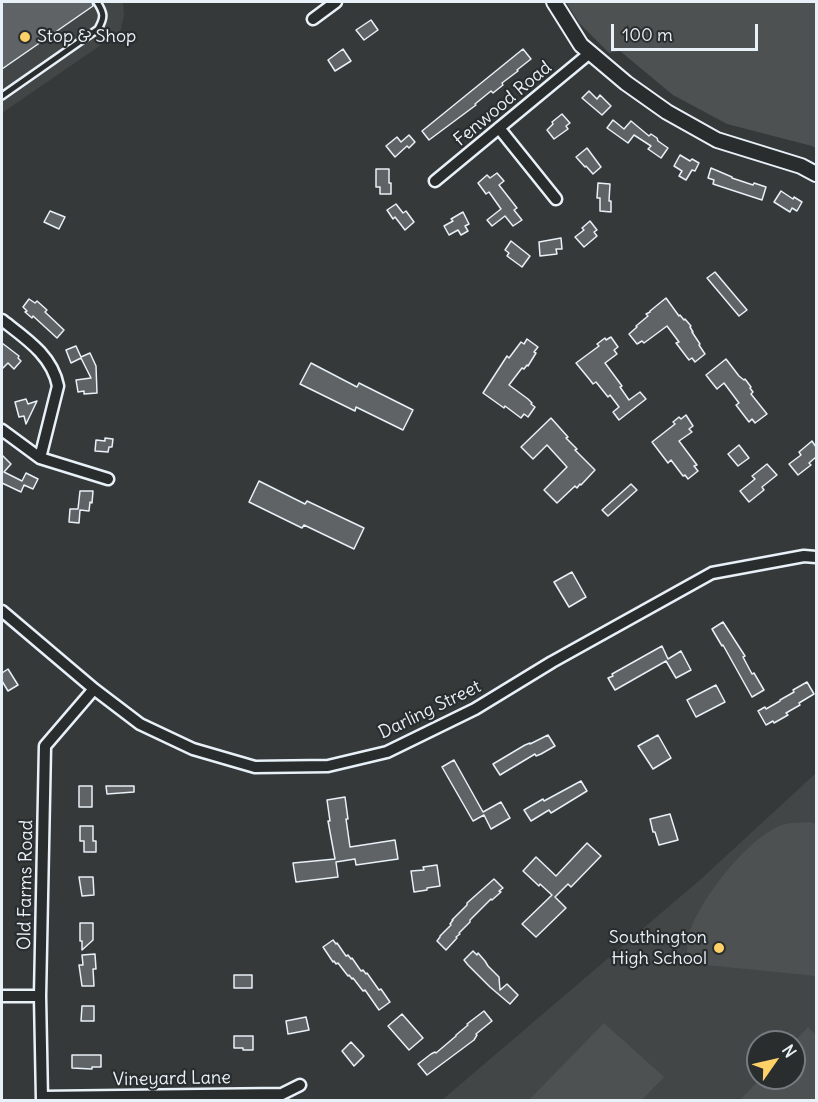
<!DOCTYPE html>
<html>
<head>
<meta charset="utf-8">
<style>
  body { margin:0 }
  #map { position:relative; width:818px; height:1102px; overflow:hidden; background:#35393a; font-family:Delius,sans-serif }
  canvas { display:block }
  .frame { position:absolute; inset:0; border:3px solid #e8f1f8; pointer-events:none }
  .north { position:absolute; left:746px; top:1030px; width:60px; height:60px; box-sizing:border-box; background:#2a2d2e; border:2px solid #767b7f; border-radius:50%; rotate:56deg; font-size:16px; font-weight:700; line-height:24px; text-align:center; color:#e8f1f8 }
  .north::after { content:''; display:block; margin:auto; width:21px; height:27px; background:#ffd166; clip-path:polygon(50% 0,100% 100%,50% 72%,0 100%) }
  .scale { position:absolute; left:611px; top:24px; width:147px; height:27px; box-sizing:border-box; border:3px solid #e8f1f8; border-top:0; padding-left:8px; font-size:18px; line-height:21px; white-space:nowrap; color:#e8f1f8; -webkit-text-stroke:4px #2a2d2e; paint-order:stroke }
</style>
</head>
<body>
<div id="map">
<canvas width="818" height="1102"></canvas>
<div class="frame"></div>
<div class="north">N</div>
<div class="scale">100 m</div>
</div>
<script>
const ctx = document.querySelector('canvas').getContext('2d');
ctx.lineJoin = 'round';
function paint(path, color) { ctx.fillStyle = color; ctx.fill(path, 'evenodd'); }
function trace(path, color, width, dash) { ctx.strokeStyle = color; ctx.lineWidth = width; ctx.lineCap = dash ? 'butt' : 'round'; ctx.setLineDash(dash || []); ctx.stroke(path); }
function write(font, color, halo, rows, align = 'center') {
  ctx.font = font + ' Delius,sans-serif'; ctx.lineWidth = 4.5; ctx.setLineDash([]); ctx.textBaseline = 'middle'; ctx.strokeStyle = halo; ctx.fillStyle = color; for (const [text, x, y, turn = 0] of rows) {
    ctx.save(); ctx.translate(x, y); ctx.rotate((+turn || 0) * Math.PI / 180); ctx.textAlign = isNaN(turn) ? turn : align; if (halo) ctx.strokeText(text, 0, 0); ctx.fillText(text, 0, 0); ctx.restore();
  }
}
paint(new Path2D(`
  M2,2H123L124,16L120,32L2,113Z
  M816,773V1100H442L701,879ZM758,1042H794V1078H758Z`), '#424647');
paint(new Path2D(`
  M566,2H816V148L812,146L727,124L673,95L620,51L609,53L579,23Z
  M809,822L816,824V976L686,963C687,954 687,944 689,935C698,901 751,833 785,824C793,822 801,823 809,822Z
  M604,1023L664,1077L642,1100H529Z
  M808,1027L816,1035V1100H740L761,1078H794V1042Z`), '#4d5152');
const building = new Path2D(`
  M2,2H92L93,6L2,69Z
  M371,20L378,30L364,40L356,30Z
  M343,49L351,61L335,71L328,60Z
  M523,49L531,59L517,70L518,71L502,83L503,85L493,93L491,91L475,104L476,105L429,140L422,131Z
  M589,91L597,99L600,95L611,106L602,115L582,98Z
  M562,114L570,123L566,126L568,129L554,139L547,130L553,124L552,122Z
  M613,120L624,129L631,121L649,136L651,134L657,138L658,141L668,148L661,158L648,149L651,146L634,135L628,143L607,128Z
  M409,135L415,142L409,148L407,146L395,157L386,146L397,137L401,142Z
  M587,148L601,167L593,174L586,166L585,167L576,157Z
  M680,155L690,161L692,159L699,163L695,171L692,170L686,180L679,176L682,171L674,166Z
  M711,168L732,177V178L753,185L754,183L766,187L762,200L713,184L714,180L708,178Z
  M376,169H389V183H391V194H380V187H376Z
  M497,173L504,181L499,185L517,208L514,210L522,220L513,226L505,216L492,226L487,220L501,209L489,192L486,194L478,183L487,175L490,178Z
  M598,183L610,184L609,201H611V212L600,211V198H597Z
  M781,191L793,199L794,197L802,202L797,211L792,208L790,212L774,202Z
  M396,204L403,213L406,211L414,222L405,230L395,217L393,219L387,210Z
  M50,211L65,217L59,229L44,222Z
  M463,212L469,224L465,226L468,231L461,235L458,230L449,235L444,226L453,221L451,219Z
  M590,221L597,230L594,232L597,236L584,247L575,237L584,230L582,228Z
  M561,238L562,249H556L557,254L540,256L539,242Z
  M511,241L530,256L522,267L507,256L509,253L505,250Z
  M715,272L747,310L739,316L707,278Z
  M666,298L679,316L680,315L684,320L685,319L691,326L690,327L693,332H692L700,344L699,345L705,354L695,362L692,358L689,360L676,343L679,342L667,326L644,343L642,341L637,344L629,334L637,327L636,326L648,316L646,314L650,312V311Z
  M29,299L35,303L37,301L47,310L45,312L64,330L57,338L33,316L32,318L25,312L27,311L23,307Z
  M611,337L618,347L614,350L617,354L605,363L622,386L620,387L629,400L640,392L646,399L619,420L613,412L619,407L610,395L608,397L596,382L593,384L590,380L576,363L599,346L597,344L605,338L606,340Z
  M527,339L538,347L534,352L536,353L528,366L527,365L524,369L522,368L509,385L528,399L532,403L531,404L535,407L528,417L524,414L521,418L505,406L504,408L483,393L507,356L509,358L521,342L524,344Z
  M2,343L19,356L18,358L21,361L14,369L8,363L2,369Z
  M76,346L81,357L90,353L96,366L97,393L84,394V391L78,392L76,380L91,378L81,358L71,363L66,350Z
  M726,359L739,376L744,380L745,379L751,387L750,388L753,392L751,394L767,414L755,423L752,419L749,422L736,405L739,403L724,383L717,389L706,375Z
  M311,363L357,387L359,383L413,410L403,430L356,407L355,411L300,384Z
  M26,399L28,404L37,401L26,424L24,416L19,417L15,402Z
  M686,415L693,426L689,429L692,432L679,441L697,465L694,466L698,471L688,479L685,475L683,476L671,460L668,463L652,442L675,424L673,422L679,417L681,419Z
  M551,418L568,437L566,438L577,449L575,450L595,470L581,485L580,484L577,488L575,486L557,503L544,490L567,467L547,445L533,459L521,447Z
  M105,438L113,439L112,447H109L108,452L95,451L96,440L105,441Z
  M812,441L816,447V457L809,463L811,465L798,475L789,464L801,455L799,452Z
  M739,445L749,458L738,466L728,454Z
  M2,455L11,464L4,472L22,481L26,473L38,479L33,489L24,485L21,492L2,483Z
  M767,464L777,475L762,487L764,490L749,502L740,491L755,479L752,476Z
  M259,481L305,504L307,501L364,528L354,549L304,525L302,528L249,502Z
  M631,484L637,490L608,516L602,510Z
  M80,491H93L92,503L90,502L89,511L80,510L79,523L69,522L70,509H78Z
  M572,572L586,597L569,607L554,582Z
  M723,622L745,656L743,657L752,674L754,673L764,690L752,697L723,645L722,646L712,629Z
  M662,646L668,659L681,651L691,670L676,678L666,661L615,690L608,678L613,676L612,674Z
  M8,669L18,685L8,691L2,681V673Z
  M807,682L814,694L799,703L800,705L786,713L788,715L774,723L773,721L766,725L758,711L765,707L766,709L780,701V700L794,692L793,690Z
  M716,685L725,702L696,717L687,700Z
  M548,735L555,746L541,754L536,756L535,754L500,775L493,764L525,745L530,743V744Z
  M658,735L671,758L653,769L638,746Z
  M454,760L483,812L501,802L510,818L491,829L484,815L473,821L442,767Z
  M581,781L587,791L551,813L549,810L531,821L524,810L543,799L544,801Z
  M79,786H92V807H79Z
  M106,786H134V792L107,794Z
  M345,797L348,819H346L350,847L395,840L398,859L356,865L355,859L336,862L338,877L296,882L293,863L335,859L328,821H330L327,800Z
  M670,814L678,840L659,845L655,832H653L650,819Z
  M80,826H93V841H96V852H84V841H80Z
  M587,843L601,856L571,887L568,884L555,897L566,908L536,937L522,924L552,895L540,884L539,886L523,871L536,857L556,876Z
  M437,865L440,886L427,888V890L414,892L411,871L424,870L423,867Z
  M79,877H93L94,895L82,896Z
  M494,879L503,888L499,891L501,892L492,900L491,899L470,920V922L459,933L460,934L456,937L457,938L446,950L437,941L440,937V936L451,925L450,924L453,920H452L467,905V903Z
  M80,923H93V940L82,950V941H80Z
  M333,940L336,944L337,943L346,956L348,955L351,959L352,958L361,971L363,970L366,974L367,973L379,990L381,989L390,1002L379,1010L365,990L363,991L353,978L352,979L349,975L348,976L338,963L336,964L334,961L333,962L323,947Z
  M473,951L477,955L478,953L485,961L488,966L499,977L500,990L507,984L518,995L510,1004L490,987L468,965L464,960Z
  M95,954L96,969H93L94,986H82L79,965H83L82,955Z
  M234,975H252V988H234Z
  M82,1006H94V1021H81Z
  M484,1011L492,1021L476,1034L477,1035L474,1040L427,1075L418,1064L431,1054L435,1052L436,1053L456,1036V1035L468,1025L467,1024Z
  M402,1014L423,1038L409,1050L388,1026Z
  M306,1017L309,1030L288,1034L286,1021Z
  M234,1036H253V1050H243V1048H234Z
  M351,1042L364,1056L354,1066L342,1051Z
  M72,1055H101V1067H92V1069L72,1068Z`);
paint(building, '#5f6365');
trace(building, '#e8f1f8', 1.5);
const service = new Path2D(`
  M2,96L98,29C105,17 104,13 97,2`);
const minor = new Path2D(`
  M313,19L336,2
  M499,128L556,199
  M435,181L591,52
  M2,320C25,338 52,355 58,386L40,458
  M2,430L40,458L108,479
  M2,611L94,689L140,724L193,749L255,767L328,766L387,752L475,709L552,662L712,573L804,556L816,557
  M2,996H40
  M42,1097L282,1094L300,1085
  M42,1100L40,996L45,746L94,689`);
const tertiary = new Path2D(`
  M554,2L581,45L626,83L667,112L717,140L801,166L816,174`);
trace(service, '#e8f1f8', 10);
trace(minor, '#e8f1f8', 15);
trace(tertiary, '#e8f1f8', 18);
trace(service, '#2a2d2e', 5);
trace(minor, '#2a2d2e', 10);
trace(tertiary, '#2a2d2e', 14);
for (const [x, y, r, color] of [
  [25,37,6,"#ffd166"],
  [719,948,6,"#ffd166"]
]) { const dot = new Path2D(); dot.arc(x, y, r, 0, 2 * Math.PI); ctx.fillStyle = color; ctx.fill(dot); trace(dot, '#2a2d2e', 2); }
write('18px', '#e8f1f8', '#2a2d2e', [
  ["Stop & Shop",37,37],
  ["Southington",707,938,"right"],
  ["High School",707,959,"right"]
], 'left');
write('18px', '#e8f1f8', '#2a2d2e', [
  ["Fenwood Road",503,104,-40],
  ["Darling Street",430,710,-26],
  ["Old Farms Road",26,885,-89],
  ["Vineyard Lane",172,1079,-1]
]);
</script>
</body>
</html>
